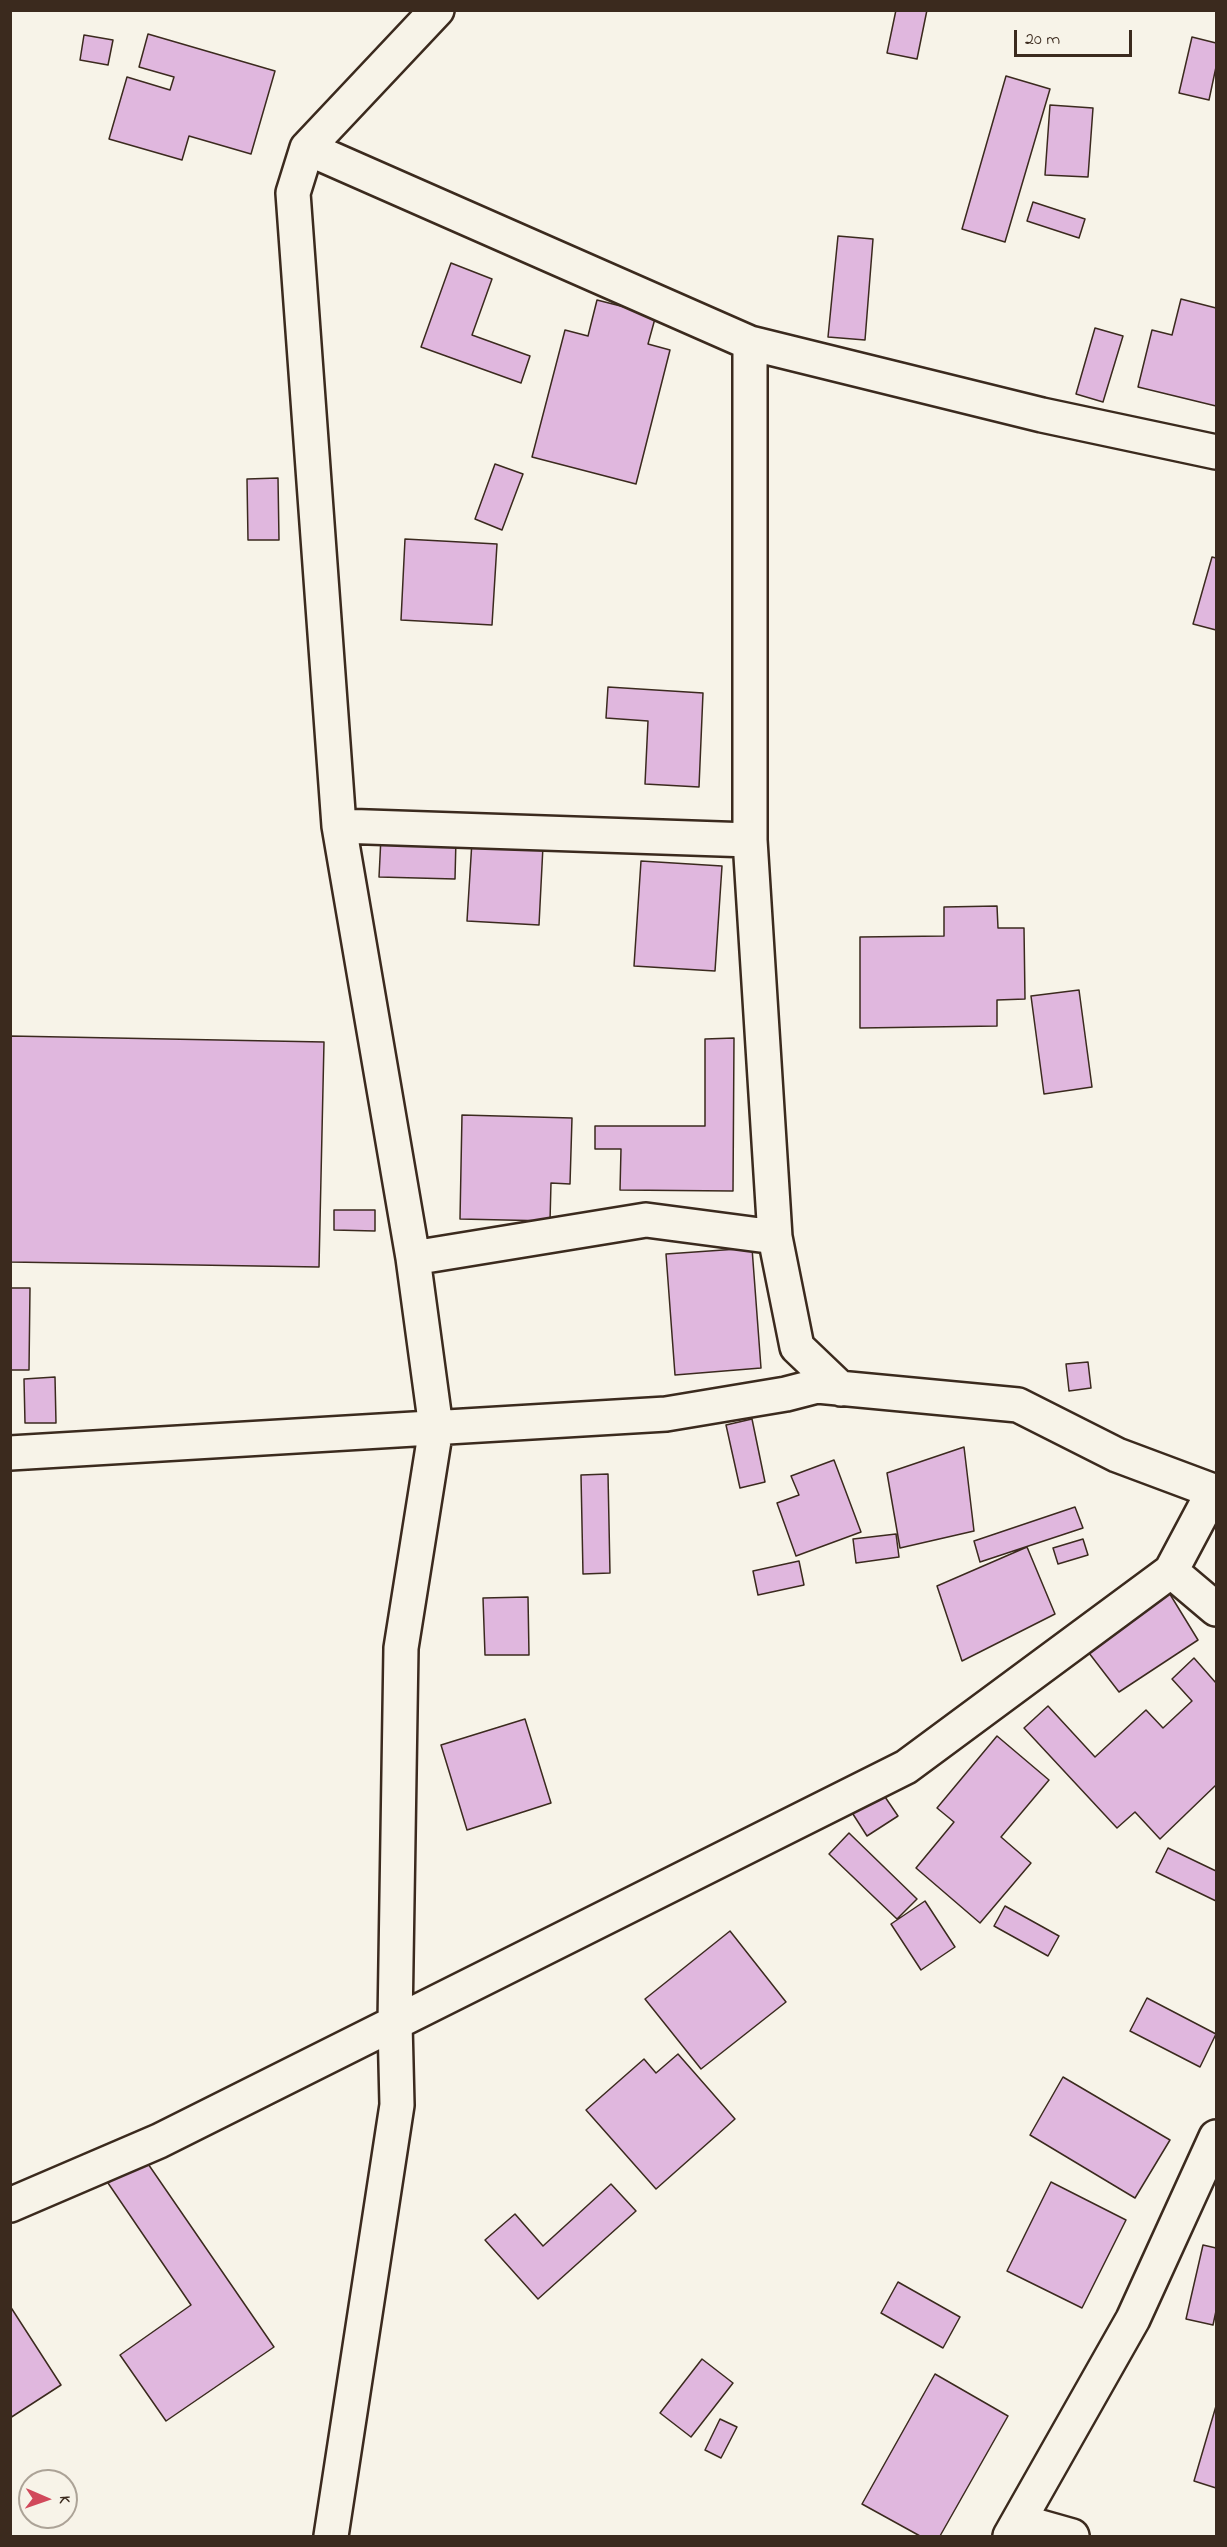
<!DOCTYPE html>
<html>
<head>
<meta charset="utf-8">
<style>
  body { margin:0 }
  #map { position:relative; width:1227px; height:2547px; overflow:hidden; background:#f7f3e8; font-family:"Indie Flower",sans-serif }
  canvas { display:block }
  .frame { position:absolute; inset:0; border:12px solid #3b2a1e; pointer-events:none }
  .north { position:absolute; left:18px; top:2469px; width:60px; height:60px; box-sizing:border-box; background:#f7f3e8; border:2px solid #aca397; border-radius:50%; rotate:92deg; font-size:16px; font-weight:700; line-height:24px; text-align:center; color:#3b2a1e }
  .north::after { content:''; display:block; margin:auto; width:21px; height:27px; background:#d1495b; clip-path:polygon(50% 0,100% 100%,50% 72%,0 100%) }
  .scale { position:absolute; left:1014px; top:30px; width:118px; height:27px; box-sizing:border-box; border:3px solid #3b2a1e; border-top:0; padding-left:8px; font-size:18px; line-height:21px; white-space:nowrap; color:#3b2a1e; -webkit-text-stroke:4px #f7f3e8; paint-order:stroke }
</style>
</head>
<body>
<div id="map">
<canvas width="1227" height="2547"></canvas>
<div class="frame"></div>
<div class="north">K</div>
<div class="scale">20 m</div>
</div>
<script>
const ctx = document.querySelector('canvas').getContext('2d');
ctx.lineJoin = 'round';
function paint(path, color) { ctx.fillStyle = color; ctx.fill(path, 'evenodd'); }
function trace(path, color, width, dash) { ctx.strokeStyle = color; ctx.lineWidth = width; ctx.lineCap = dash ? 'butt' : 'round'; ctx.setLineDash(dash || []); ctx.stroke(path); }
const building = new Path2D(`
  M896,10H927L917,59L887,53Z
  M148,34L275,71L251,154L189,136L182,160L109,139L127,77L170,90L174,77L139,67Z
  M84,35L113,40L108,65L80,60Z
  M1192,37L1216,43V67L1209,100L1179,93Z
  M1006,76L1050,89L1005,242L962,229Z
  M1050,105L1093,108L1088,177L1045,175Z
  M1033,202L1085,219L1079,238L1027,221Z
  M838,236L873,239L865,340L828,337Z
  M451,263L492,279L472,335L530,356L521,383L421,347Z
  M1181,299L1216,308V406L1138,387L1152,330L1172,335Z
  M597,300L656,315L648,344L670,350L636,484L532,457L565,330L588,336Z
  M1095,328L1123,336L1103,402L1076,394Z
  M495,464L523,474L502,530L475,519Z
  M278,478L279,540H248L247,479Z
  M405,539L497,544L492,625L401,620Z
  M1212,557L1216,558V630L1193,624Z
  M608,687L703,693L699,787L645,784L648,721L606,718Z
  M381,837L456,839L455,879L379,877Z
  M472,841L543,846L539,925L467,921Z
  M641,861L722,866L715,971L634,966Z
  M997,906L998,928H1024L1025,999L997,1000V1026L860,1028V937L944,936V907Z
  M1079,990L1092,1087L1044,1094L1031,996Z
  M10,1036L324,1042L319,1267L10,1262Z
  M734,1038L733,1191L620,1190L621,1149H595V1126H705V1039Z
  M462,1115L572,1118L570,1184L551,1183L550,1221L460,1219Z
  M334,1210H375V1231L334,1230Z
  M752,1248L761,1368L675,1375L666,1254Z
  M10,1288H30L29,1370H10Z
  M1088,1362L1091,1388L1069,1391L1066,1364Z
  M55,1377L56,1423H25L24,1379Z
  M752,1419L765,1482L740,1488L726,1425Z
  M964,1447L974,1531L900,1548L887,1473Z
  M834,1460L861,1532L796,1556L777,1503L799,1495L791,1476Z
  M608,1474L610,1573L583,1574L581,1475Z
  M1075,1507L1083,1528L980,1562L974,1541Z
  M896,1534L899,1557L856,1563L853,1539Z
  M1083,1539L1088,1555L1058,1564L1053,1548Z
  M1027,1547L1055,1614L962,1661L937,1586Z
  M799,1561L804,1585L758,1595L753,1571Z
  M1168,1591L1198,1640L1119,1692L1089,1653Z
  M528,1597L529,1655H485L483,1598Z
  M1194,1658L1216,1683V1785L1160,1839L1135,1812L1117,1828L1024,1728L1048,1706L1095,1757L1146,1710L1163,1728L1192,1701L1172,1679Z
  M525,1719L551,1803L467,1830L441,1745Z
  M997,1736L1049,1780L1001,1837L1031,1863L980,1923L916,1868L954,1822L937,1808Z
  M881,1791L898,1816L867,1836L851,1811Z
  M849,1833L917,1899L897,1919L829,1854Z
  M1168,1848L1216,1871V1901L1156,1872Z
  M925,1901L955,1947L921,1970L891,1924Z
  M1005,1906L1059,1936L1048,1956L994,1926Z
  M730,1931L786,2002L701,2069L645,1999Z
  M1147,1998L1216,2034L1200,2067L1130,2031Z
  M678,2054L735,2119L656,2189L586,2110L644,2059L656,2073Z
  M1063,2077L1170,2140L1135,2198L1030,2135Z
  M144,2158L274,2347L166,2421L120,2355L191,2305L108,2183Z
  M1051,2182L1126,2220L1082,2308L1007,2271Z
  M611,2184L636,2211L538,2299L485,2240L515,2214L543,2246Z
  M1203,2245L1216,2248V2311L1213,2325L1186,2319Z
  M898,2282L960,2317L943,2348L881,2313Z
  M10,2306L61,2385L10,2418Z
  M702,2359L733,2383L691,2437L660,2413Z
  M935,2374L1008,2416L940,2536H920L862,2504Z
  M1216,2406V2488L1194,2481Z
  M720,2419L737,2427L721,2458L705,2450Z`);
paint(building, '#e0b7de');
trace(building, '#3b2a1e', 1.5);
const minor = new Path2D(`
  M307,148L750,343L1042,415L1216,452
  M750,343V840L775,1237L797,1347L841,1389
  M339,826L750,840
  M413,1258L646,1220L775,1237
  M10,1453L666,1414L786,1394L817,1386L1018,1405L1117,1455L1216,1492
  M1171,1571L1216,1609
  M10,2205L159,2141L906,1767L1171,1571L1213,1492
  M1019,2521L1072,2536
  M331,2536L397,2105L395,2023L401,1648L436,1428L413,1258L339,826L293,193L307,148L437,10
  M1010,2536L1133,2319L1216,2137`);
trace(minor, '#3b2a1e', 38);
trace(minor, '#f7f3e8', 33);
</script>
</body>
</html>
